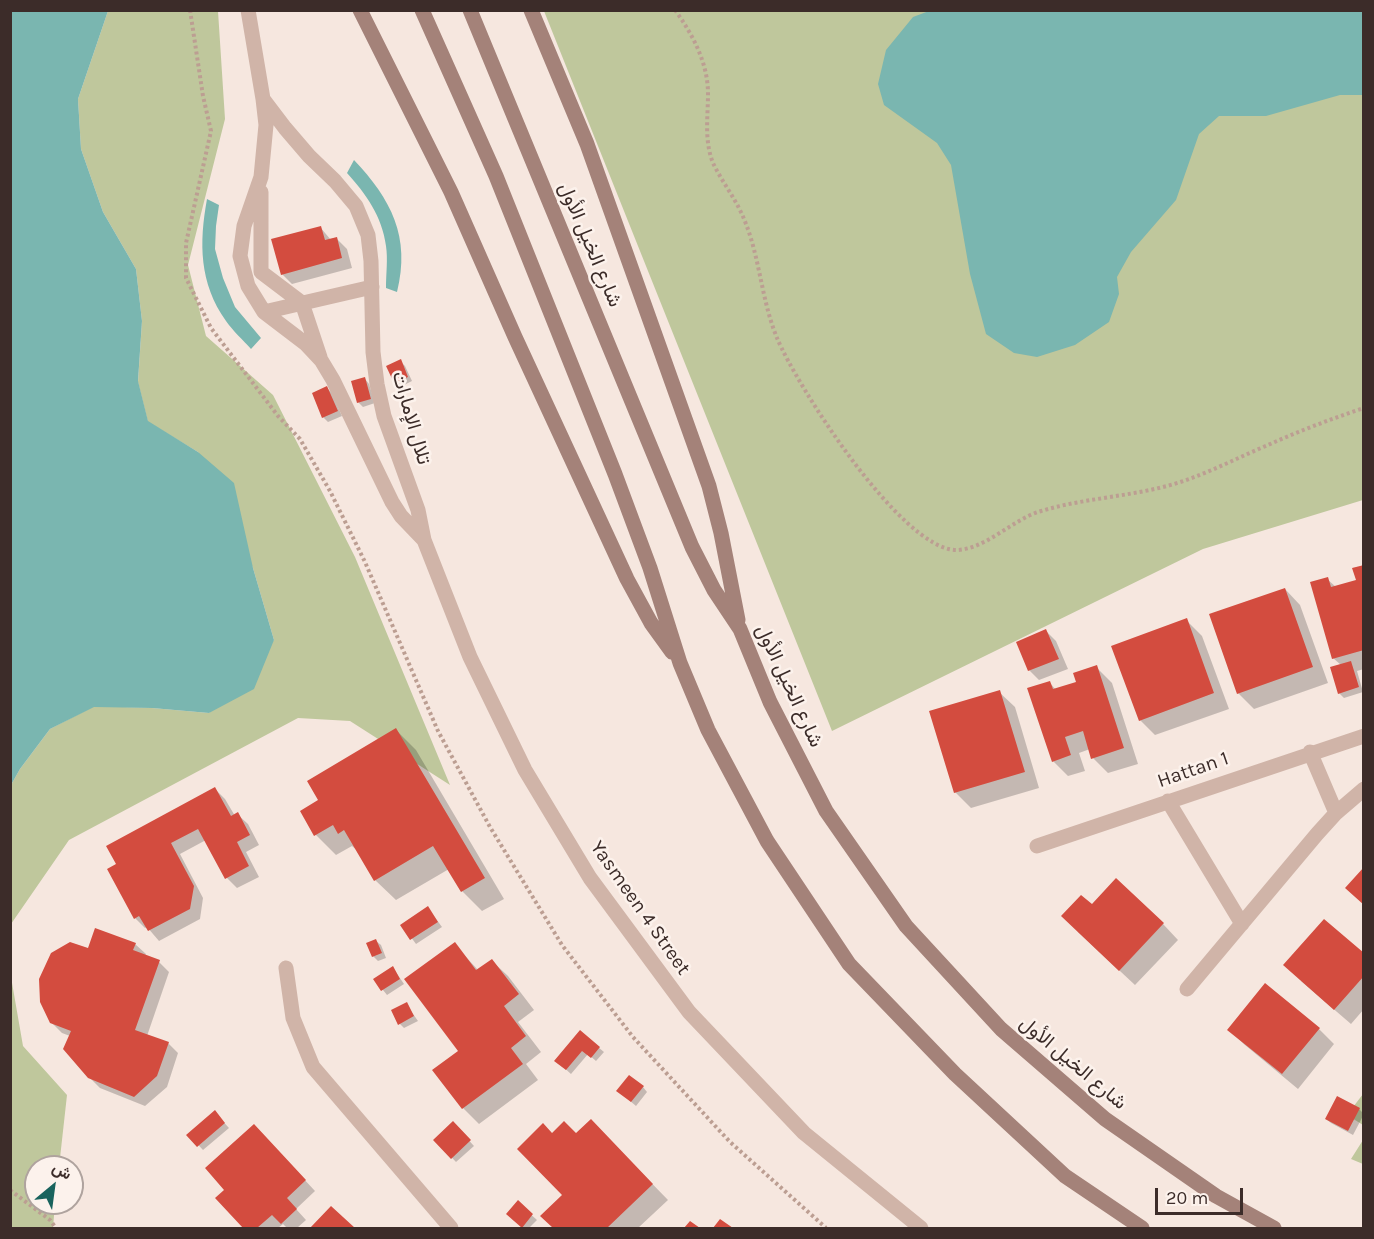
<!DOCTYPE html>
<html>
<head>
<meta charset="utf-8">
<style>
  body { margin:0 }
  #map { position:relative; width:1374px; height:1239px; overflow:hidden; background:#f6e7df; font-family:Karla,Vazirmatn,sans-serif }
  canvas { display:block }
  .frame { position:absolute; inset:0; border:12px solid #3c2c29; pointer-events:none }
  .north { position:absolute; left:24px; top:1155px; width:60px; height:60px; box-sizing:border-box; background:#fcf2ec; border:2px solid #afa39e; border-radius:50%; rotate:29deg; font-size:16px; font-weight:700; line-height:24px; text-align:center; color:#3c2c29 }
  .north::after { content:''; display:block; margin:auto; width:21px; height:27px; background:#19635d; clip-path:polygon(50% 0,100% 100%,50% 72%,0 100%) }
  .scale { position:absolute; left:1155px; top:1188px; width:88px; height:27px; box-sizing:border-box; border:3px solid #3c2c29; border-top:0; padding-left:8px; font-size:18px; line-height:21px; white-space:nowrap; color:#3c2c29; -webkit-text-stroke:4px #fcf2ec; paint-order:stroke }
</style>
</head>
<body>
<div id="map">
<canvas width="1374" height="1239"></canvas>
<div class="frame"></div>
<div class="north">ش</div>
<div class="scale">20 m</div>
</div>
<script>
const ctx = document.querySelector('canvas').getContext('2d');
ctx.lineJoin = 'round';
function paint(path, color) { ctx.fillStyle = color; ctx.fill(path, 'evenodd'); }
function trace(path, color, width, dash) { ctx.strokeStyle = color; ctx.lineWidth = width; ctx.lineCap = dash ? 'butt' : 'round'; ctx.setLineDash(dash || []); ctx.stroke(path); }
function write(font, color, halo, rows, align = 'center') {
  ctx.font = font + ' Karla,Vazirmatn,sans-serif'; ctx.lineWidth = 5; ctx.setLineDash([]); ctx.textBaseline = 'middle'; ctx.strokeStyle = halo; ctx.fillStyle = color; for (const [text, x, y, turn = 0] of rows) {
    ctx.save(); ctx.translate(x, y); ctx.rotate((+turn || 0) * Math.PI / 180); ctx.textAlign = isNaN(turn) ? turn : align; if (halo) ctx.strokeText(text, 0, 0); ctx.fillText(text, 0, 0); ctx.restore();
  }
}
paint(new Path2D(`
  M108,11H218L225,119L188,265L206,336L273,395L355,557L450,785L350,721L298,718L69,840L11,924V785L20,769L50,729L94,706L152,708L209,713L274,640L253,568L198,452L148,422L138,382L142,321L136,269L103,212L81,149L78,99Z
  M544,11H1363V500L1203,549L832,731Z
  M11,977L23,1046L67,1095L59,1167H36V1203H55L53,1228H11Z
  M1363,1094V1125L1347,1115Z
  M1363,1140V1164L1351,1159Z`), '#bfc79c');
paint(new Path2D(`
  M11,10L108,11L78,99L81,149L103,212L136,269L142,321L138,381L148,421L198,452L234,483L253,568L274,640L254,689L209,713L152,708L94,707L50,729L20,769L11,785Z
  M929,11H1363V95H1340L1266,116H1219L1199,134L1176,200L1131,252L1117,277L1119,294L1109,322L1075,345L1037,357L1014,353L986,334L970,274L951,165L937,143L884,105L878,84L886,50L913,17Z
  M354,160C391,199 411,237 397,292L386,288C386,274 388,259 386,246C382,216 366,194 347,173Z
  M207,199L219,205L216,226L215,249L223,278L235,307L261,338L251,349C243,340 233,331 226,321C199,283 199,243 207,199Z`), '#7ab6b0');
paint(new Path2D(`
  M320,227L331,240L336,238L347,249L352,268L292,284L282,274Z
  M400,361L405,366L412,381L400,387L395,382Z
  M365,379L369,384L375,403L363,407L358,402Z
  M327,388L332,393L342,416L328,422L323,417Z
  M1364,567V669L1357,671L1363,692L1344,698L1339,693L1341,665L1333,658L1327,579L1336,587L1357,581Z
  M1285,589L1300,605L1328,683L1254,709L1238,693Z
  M1186,620L1202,636L1229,709L1155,735L1140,720Z
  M1046,631L1056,641L1068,669L1039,680L1029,670Z
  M1096,667L1112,683L1138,764L1108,773L1093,758L1090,749L1079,753L1085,771L1068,776L1053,761L1050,683L1056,690L1078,683Z
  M999,692L1015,707L1039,788L971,808L955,792Z
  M396,730L416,750L504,899L482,911L462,891L449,869L396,900L375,880L360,853L352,846L336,855L316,835L302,812L320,801Z
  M215,789L225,799L235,816L237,814L248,824L259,845L246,852L259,877L237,888L227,878L206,840L180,854L203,898L200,919L159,941L147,927L145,928L135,918L109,870Z
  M428,908L442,927L416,944L402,925Z
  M1163,924L1178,940L1135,985L1078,932Z
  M376,941L381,945L386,958L378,961L373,956Z
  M135,944L146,954L145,956L159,962L169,972L147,1036L168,1043L178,1053L167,1087L145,1106L100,1088L89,1077L70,1036L62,1033L51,1022L89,950Z
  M454,944L478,970L492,961L508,976L534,1010L518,1022L541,1052L526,1064L538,1080L479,1124L463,1108L435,1070L460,1051Z
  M1364,955V1009L1351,1024L1301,981Z
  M393,968L404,984L387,995L375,980Z
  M406,1004L418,1021L404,1028L400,1024Z
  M1319,1029L1334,1044L1298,1089L1245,1045L1229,1030Z
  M580,1032L604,1052L596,1061L588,1054L571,1074L561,1065Z
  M643,1087L647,1092L636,1106L623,1095Z
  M1359,1109L1364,1114L1353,1135L1331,1123L1326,1119Z
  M219,1117L229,1128L203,1150L189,1135Z
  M591,1121L668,1200L638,1228H555L543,1216L564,1195L553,1135H576Z
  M453,1123L474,1146L456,1162L435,1140Z
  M264,1136L315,1191L296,1209L306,1220L297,1228H287L283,1224L278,1228H245L217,1198L226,1190Z
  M518,1203L537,1220L529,1228H524L512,1219Z
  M331,1208L353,1228H312Z`), '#0003');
paint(new Path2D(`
  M321,226L325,240L337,237L342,258L281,275L271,239Z
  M401,359L408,377L394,383L386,366Z
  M365,377L371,399L357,403L351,381Z
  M327,386L338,411L322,418L312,393Z
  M1364,565V650L1332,659L1310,582L1328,577L1331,587L1356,580L1352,568Z
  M1285,588L1313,667L1237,694L1209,614Z
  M1187,618L1214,693L1139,721L1111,646Z
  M1046,629L1059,659L1028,671L1016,642Z
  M1351,661L1359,687L1338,694L1330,667Z
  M1097,665L1124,748L1091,759L1083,731L1065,737L1071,755L1052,762L1027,688L1050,681L1053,689L1076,682L1073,673Z
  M1000,690L1025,772L954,793L929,711Z
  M396,728L485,878L461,892L433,846L374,881L344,830L338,834L333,825L314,836L300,811L318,800L307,781Z
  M215,787L231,816L238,812L250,835L237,842L249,866L225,879L198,829L171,843L194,886L190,909L148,931L139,916L134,919L107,869L116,864L106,846Z
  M1364,867V905L1345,888Z
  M1116,878L1164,923L1119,971L1061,916L1081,895L1092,904Z
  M428,906L438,922L410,940L400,925Z
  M1324,919L1364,953V976L1334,1010L1283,965Z
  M95,928L136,943L133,950L160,960L135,1030L169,1042L157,1076L134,1097L88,1078L63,1049L71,1031L50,1023L40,1002L39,979L51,953L70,942L88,948Z
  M376,939L382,953L372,957L366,943Z
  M455,942L476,970L492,959L519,994L504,1006L526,1036L511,1048L523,1064L462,1109L432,1070L458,1051L404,979Z
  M393,966L400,979L381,991L373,979Z
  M1265,983L1320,1028L1282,1074L1227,1030Z
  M407,1002L414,1016L398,1025L391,1010Z
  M580,1030L600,1047L591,1058L582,1051L566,1070L554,1061Z
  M629,1075L644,1086L631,1102L616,1091Z
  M1337,1096L1360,1108L1348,1131L1325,1119Z
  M215,1110L225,1123L197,1147L186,1135Z
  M591,1119L653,1184L607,1228H553L540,1216L562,1195L517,1149L543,1123L552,1133L564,1121L576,1133Z
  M453,1121L471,1140L451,1159L433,1140Z
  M254,1124L306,1180L287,1198L297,1209L281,1224L272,1215L257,1228H243L215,1198L224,1190L205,1168Z
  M518,1200L533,1214L522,1228L506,1214Z
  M331,1206L355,1228H310Z
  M720,1219L733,1228H713Z
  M690,1221L700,1228H684Z`), '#d34c3f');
trace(new Path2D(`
  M190,10L203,96L211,131L186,243V278L211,328L278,416L300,439L330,491L365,562L438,731L490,827L562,945L633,1037L730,1142L826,1228
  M675,10C693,35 708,63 708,94C708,117 704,140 713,163C722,182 736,199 744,219C760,257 761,299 777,338C797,386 901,549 956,550C984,550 1011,521 1038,512C1082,498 1130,497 1174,484C1207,474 1237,458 1268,445C1299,431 1331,419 1364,408
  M10,1190L50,1220L56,1228`), '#bc9e92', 4, [3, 3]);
trace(new Path2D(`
  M248,10L263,99L266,125L261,177L244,226L240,256L248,286L264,312L306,344L321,360L333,380L392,502L401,516L424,540
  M263,99L285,128L309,156L335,181L356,206L368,235L371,261L373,352L377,384L384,416L418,510L424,540L470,657L525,770L590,878L689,1012L804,1133L921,1228
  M261,192V272L302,303L320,357
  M264,312L372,287
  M1310,752L1336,813
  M1168,801L1242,924
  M1037,846L1364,736
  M286,968L293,1018L313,1067L451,1228
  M1187,989L1317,834L1336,813L1364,789`), '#d0b4a8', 15);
trace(new Path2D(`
  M360,10L451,192L515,337L627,579L651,623L672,652
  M422,10L496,176L615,474L650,568L680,663L708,730L767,841L849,964L955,1074L1065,1176L1142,1228
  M470,10L692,547L714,590L740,629L770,702L826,811L906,926L1001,1029L1105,1119L1216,1196L1274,1228
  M531,10L587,144L709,486L721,533L738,620`), '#a48279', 15);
write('20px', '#3c2c29', '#fcf2ec', [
  ["شارع الخيل الأول",590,245,67],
  ["تلال الإمارات",411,418,74],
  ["شارع الخيل الأول",789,686,65],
  ["Hattan 1",1193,770,-19],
  ["Yasmeen 4 Street",640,908,55],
  ["شارع الخيل الأول",1073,1063,40]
]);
</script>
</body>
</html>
